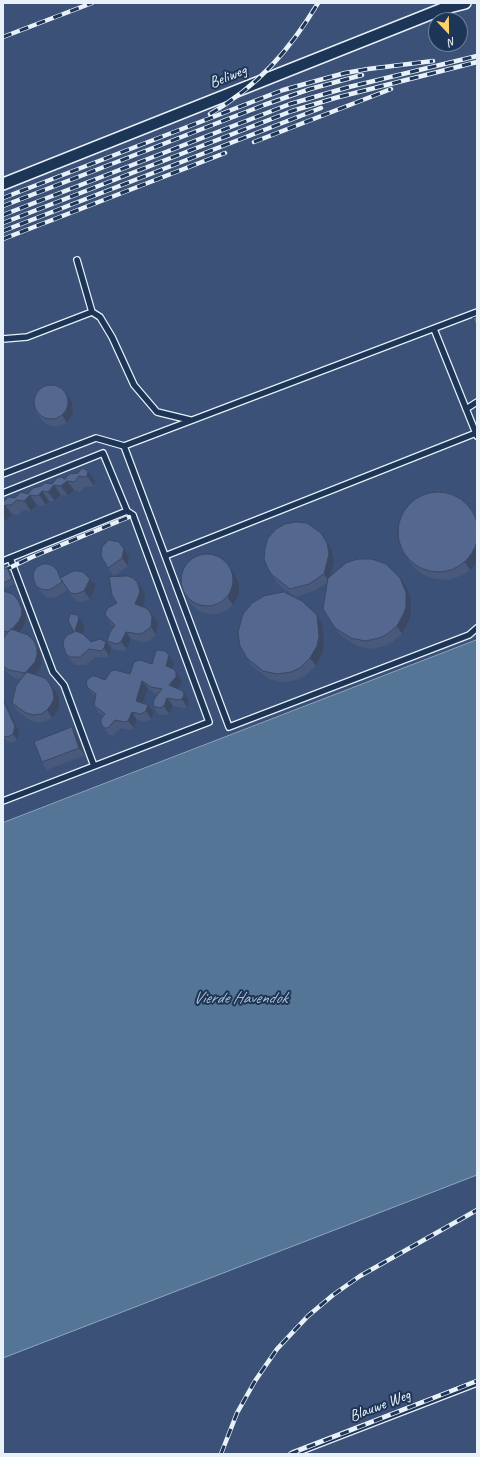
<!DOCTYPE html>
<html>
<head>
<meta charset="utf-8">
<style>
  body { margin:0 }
  #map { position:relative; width:480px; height:1457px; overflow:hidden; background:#2e4468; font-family:Caveat,sans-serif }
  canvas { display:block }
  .frame { position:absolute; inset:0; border:4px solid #e8f1f8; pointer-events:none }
  .north { position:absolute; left:428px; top:12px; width:40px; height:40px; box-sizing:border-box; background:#1d3557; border:1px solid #6e8097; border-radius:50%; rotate:158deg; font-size:11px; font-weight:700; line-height:16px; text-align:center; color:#e8f1f8 }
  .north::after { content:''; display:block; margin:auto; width:14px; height:18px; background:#ffd166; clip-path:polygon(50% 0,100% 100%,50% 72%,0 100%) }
</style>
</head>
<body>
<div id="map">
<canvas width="480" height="1457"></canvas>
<div class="frame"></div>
<div class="north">N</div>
</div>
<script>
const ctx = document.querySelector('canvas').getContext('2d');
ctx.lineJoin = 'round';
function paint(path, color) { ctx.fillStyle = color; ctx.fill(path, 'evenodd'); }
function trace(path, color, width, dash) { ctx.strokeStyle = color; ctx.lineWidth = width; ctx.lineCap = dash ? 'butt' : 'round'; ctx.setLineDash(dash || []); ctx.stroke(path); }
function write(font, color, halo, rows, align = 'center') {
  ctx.font = font + ' Caveat,sans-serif'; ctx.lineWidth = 4; ctx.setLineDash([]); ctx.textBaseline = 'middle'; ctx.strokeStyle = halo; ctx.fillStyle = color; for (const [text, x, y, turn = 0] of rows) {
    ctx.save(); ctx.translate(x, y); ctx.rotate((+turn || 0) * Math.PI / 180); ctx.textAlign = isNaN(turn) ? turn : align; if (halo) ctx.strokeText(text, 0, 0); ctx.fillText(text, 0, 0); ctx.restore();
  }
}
paint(new Path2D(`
  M3,3H477V640L3,823ZM436,20H460V44H436Z
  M477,1175V1454H3V1358Z`), '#3c5177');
const water = new Path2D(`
  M477,640V1175L3,1358V823Z`);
paint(water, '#557597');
trace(water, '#90a7be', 1);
const service = new Path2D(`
  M92,312L100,317L112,337L134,385L157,412L190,420
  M434,329L477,436
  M3,339L27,337L92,312L77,260
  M466,409L477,402
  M124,446L229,727L469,635L477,628
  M3,474L96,438L124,446L477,312
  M3,493L103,453L127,511L133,515L209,722L3,801
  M165,556L476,433
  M10,558L53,672L64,685L94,766
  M3,561L127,511
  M293,1454L477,1383`);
const minor = new Path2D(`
  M3,184L445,8L465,3`);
trace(service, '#e8f1f8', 8);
trace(minor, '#e8f1f8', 14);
trace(service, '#1d3557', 5.5);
trace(minor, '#1d3557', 11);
const rail = new Path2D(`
  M3,37L92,3
  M210,114C259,85 289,51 318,3
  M254,142L391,89
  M3,198L283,90L345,73L368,69L433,61
  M3,206L264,105L310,89L362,75
  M3,215L290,104L349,87L477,56
  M3,223L292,111L335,98L477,62
  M3,231L321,108
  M3,239L225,153
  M3,571L32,557L129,517
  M221,1454L237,1413L255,1381L277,1349L308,1316L333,1295L360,1276L477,1210
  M290,1454L477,1381`);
trace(rail, '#e8f1f8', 4.5);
trace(rail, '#1d3557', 3, [9]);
paint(new Path2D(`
  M63,390L72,402L73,414L67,423L56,427L46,424L42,420L36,412Z
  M82,468L95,481L94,486L92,487L86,486L80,492L74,490L68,496L61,495L55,501H49L46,505L43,506L37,505L31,511L24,510L18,515L12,514L6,521H3V502L28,494L65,479L78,473Z
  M422,494L470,570L463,575L449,580L435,579L426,576L414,568L401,549Z
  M326,541L332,550L334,562L331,575L406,586L411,599V614L409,621L402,634L391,643L385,646L371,649L357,646L341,636L335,628L327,583L314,591L295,597L277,583L268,569Z
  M119,542L129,557L128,566L114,576L108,568Z
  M7,568L11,573L15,584L3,589V569Z
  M231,568L236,576L239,585V594L233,605L226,611L217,614H208L199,611L192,605L186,597Z
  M62,577L90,579L96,586L90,599L82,602L77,601L73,598L68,590L56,597L51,598L46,597L42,593L36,586Z
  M137,582L143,590L145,595V600L143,606L150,612L156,620L158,624L156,635L149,641L143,642L131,639L127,649L122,651L113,649L107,641L114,627L111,624L106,616L117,603Z
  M3,591L18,600L23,606L26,613V620L23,627L19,632L34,641L39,649L42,655V663L40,669L35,675L56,692L59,698V706L57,712L52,718L46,721L39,723L31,721L17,711L12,703L21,679L14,678L5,671L3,668V639L5,636H3Z
  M317,615L322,623L324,644L322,654L316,666L305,676L296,680L283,682L269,679L252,666L247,658Z
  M85,626L82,634L91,642L111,649L109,656L106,658L95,657L86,665H76L72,662L66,654Z
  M174,663L173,669L182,680L181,684L178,689L188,699L189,703L187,707L183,708L173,706L169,714L165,715L158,714L153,706L157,695L148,688L143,703L148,705L154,713L151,719L146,722L137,720L134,728L130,730L121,728L114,735H109L101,724L103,716L99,713L94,705L95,697L94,696L88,688L105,680L130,674L152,664Z
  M3,697L19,732L17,740L12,743L7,742L3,737Z
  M72,727L77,735L85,755L47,770L42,762Z`), '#48597b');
paint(new Path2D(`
  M67,394L72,402L73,414L67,423L62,415Z
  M88,471L95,481L94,486L87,476Z
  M67,481L74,490L68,496L61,486Z
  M54,485L61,495L55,501L48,492Z
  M42,491L49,501L46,505L39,495Z
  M30,495L37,505L31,511L24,501Z
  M5,505L12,514L6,521L3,517V507Z
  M321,533L332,550L334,562L329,582L324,574Z
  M477,542V562L470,570L465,562Z
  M124,549L129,557L128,566L122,558Z
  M7,568L11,573L15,584L12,579Z
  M231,568L236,576L239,585V594L233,605L228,598Z
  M400,578L406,586L411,599V614L409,621L402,634L397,626Z
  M90,579L96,586L90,599L84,591Z
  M137,582L143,590L145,595V600L141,612L135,604Z
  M18,600L23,606L26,613V620L23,627L14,639L10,633Z
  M150,612L156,620L158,624L156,635L151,627Z
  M317,615L322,623L324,644L322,654L316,666L310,658Z
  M79,618L85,626L81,639L75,631Z
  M126,632L131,639L127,649L121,642Z
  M34,641L39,649L42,655V663L40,669L30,681L25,673Z
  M106,642L111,649L109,656L104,648Z
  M169,655L174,663L172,674L166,666Z
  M176,672L182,680L181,684L175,693L169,685Z
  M142,681L148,688L141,708L136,701Z
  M50,684L56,692L59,698V706L57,712L52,718L47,710Z
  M183,691L188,699L189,703L187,707L182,699Z
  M3,697L19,732L17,740L13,734L3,700Z
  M167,698L173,706L169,714L164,706Z
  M148,705L154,713L151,719L146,711Z
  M132,712L137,720L134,728L128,721Z
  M72,727L77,735L85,755L79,748Z`), '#3b4864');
const building = new Path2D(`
  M477,317V330L473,318Z
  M34 402a17 17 0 1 1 34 0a17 17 0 1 1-34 0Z
  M82,468L88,471L87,476L85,477L79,476L74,482L67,481L61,486L54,485L48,492L42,491L39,495L36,496L30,495L24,501L17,500L11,505H5L3,507V502L9,497L15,498L21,492L28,494L33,488L41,486L45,483L52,484L57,478L61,477L65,479L69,474L78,473Z
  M398 532a40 40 0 1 1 80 0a40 40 0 1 1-80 0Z
  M296,522L307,523L321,533L327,543L329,554L324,574L309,584L290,589L272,575L268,569L264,559L265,548L268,538L276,529L285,524Z
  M109,540L119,542L124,549L122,558L108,568L101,556L102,547Z
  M181 580a26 26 0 1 1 52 0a26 26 0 1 1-52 0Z
  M358,559H372L386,564L400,578L406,592V606L404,613L397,626L386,635L379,638L365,641L351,638L335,628L323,609L328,578L346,563Z
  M43,564H48L53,566L57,570L60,578L73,571H78L83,572L90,579L84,591L76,594L71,593L68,590L61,579L62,582L51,589L46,590L41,589L36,586L33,577L34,571L37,567Z
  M7,568L12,579L3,583V569Z
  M128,576L133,578L137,582L139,587L140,592L135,604L146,608L150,612L152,617L151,627L143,633L138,634L126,632L121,642L116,644L107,641L110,632L115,625L106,616L105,613L108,608L117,603L112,595L109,577Z
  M3,591L13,594L18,600L21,607L22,614L19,621L12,629H11L8,632L3,631Z
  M284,592L302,601L317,615L319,636L317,646L310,658L300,668L291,672L277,674L263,671L247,658L240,646L238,632L243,614L252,603L264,596Z
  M72,614L77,615L79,618L75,631L83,634L91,642L100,639L106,642L104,648L101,651L89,649L80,657H70L66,654L63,645L64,639L67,635L74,632L68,620L70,615Z
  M11,629L28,635L34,641L37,648V655L35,662L25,673L9,670L3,666V639Z
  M159,650L165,651L169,655L166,666L174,669L176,672V677L169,685L183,691L184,695L182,699L178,700L167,698L164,706L160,708L153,706L154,699L162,689L151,687L142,681L136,701L148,705L146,711L141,714L132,712L128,721L124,722L115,720L108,728H104L101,724V719L105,714L94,705L96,694L88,688L86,683L87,680L92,676H95L105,680L111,671L115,670L130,674L134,662L140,660L152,664L156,651Z
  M27,672L45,678L50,684L53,691L54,698L51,705L47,710L41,714L33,715L26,713L12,703L16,686Z
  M3,700L15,726L13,734L8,737L3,736Z
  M72,727L79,748L42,762L34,742Z`);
paint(building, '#54678f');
trace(building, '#3b4864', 1);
write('16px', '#e8f1f8', '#1d3557', [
  ["Beliweg",228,77,-22],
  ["Blauwe Weg",380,1406,-21]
]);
write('italic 17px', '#adbfd1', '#1d3557', [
  ["Vierde Havendok",240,999]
]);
</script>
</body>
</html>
